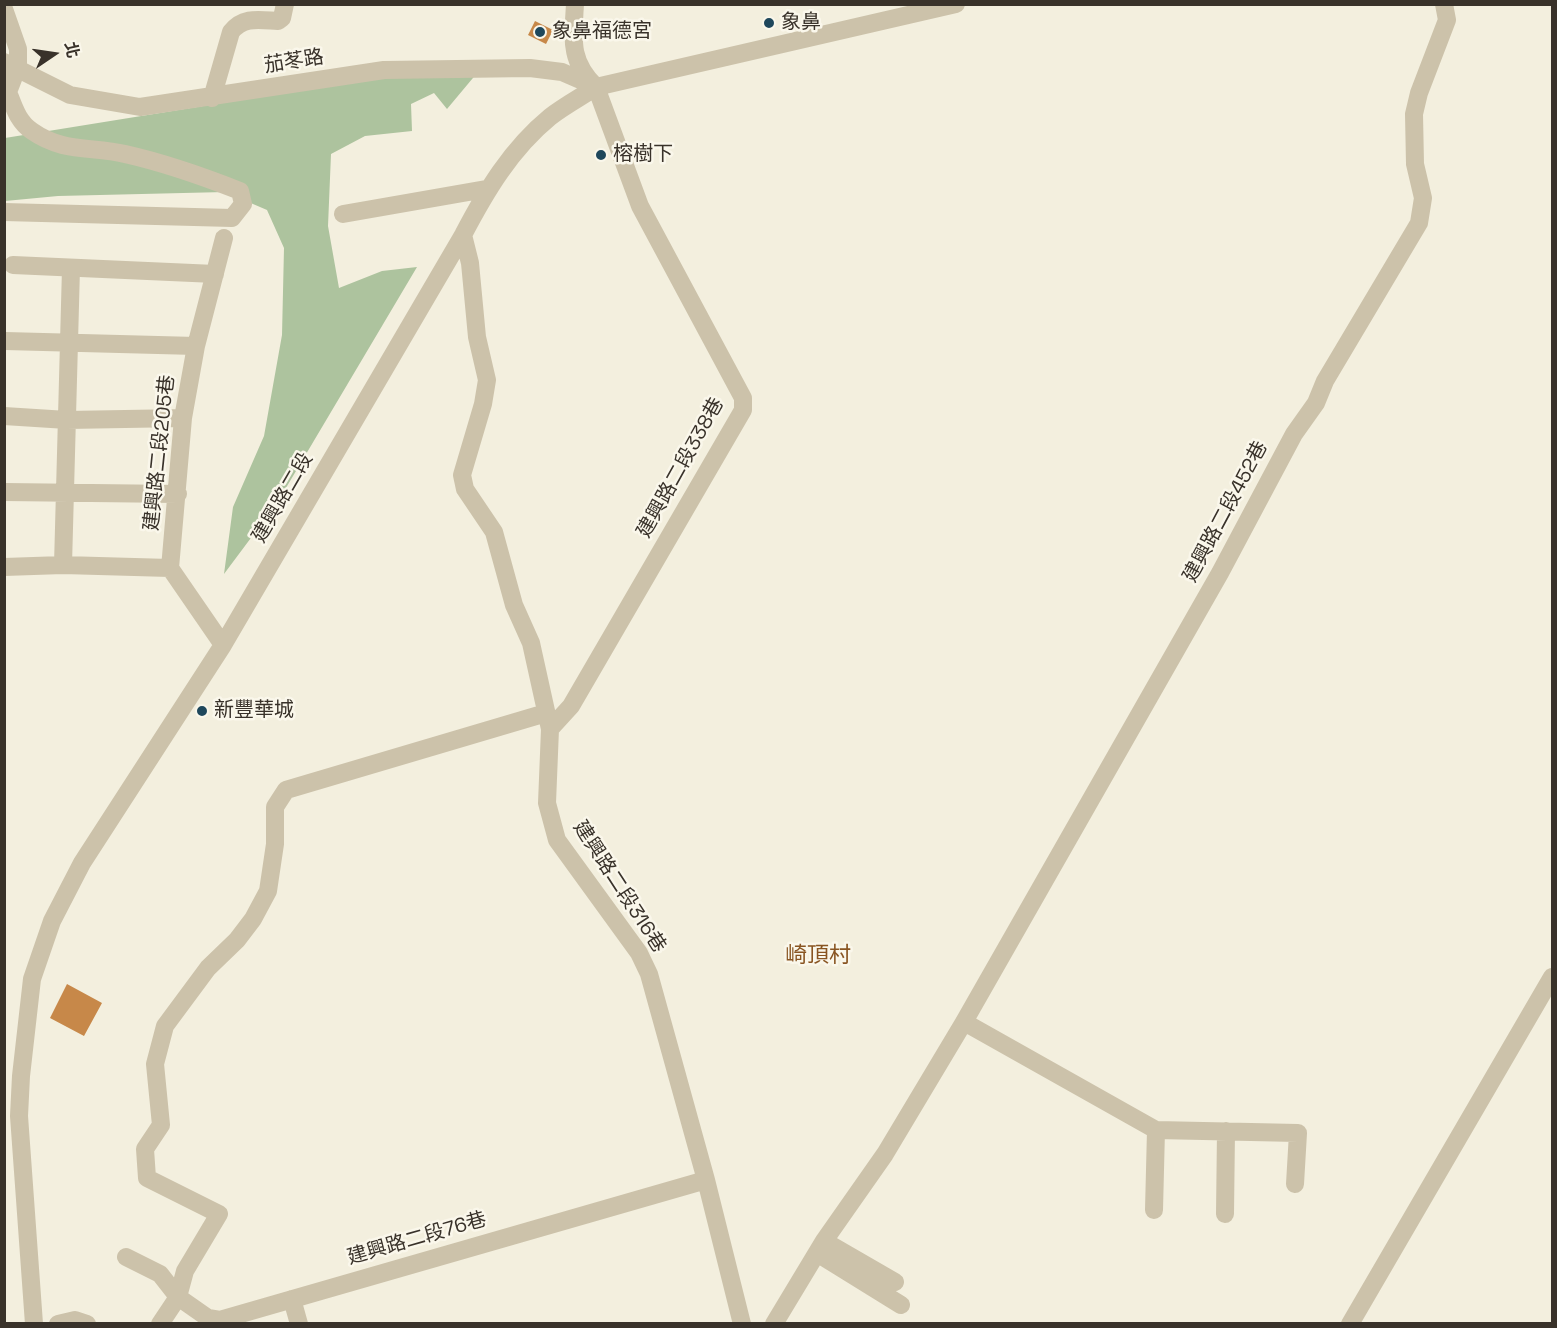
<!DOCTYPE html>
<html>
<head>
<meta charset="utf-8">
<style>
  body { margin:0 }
  #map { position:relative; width:1557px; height:1328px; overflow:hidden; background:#f3efde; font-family:"Space Grotesk","Noto Sans TC",sans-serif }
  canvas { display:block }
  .frame { position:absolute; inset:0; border:6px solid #39322a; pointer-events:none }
  .north { position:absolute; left:24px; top:24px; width:60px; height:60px; -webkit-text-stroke:4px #faf7eb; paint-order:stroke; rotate:77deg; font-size:16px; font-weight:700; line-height:24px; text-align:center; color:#39322a }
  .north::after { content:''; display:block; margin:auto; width:21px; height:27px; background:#39322a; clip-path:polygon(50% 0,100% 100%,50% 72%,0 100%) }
</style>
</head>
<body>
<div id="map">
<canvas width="1557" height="1328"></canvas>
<div class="frame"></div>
<div class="north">北</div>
</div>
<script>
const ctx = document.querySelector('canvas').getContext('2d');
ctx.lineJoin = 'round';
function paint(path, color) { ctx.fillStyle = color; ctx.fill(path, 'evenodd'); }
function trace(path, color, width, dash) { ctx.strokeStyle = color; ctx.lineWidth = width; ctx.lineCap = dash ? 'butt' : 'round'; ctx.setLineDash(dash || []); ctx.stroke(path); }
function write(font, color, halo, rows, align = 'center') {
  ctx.font = font + ' "Space Grotesk","Noto Sans TC",sans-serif'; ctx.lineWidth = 5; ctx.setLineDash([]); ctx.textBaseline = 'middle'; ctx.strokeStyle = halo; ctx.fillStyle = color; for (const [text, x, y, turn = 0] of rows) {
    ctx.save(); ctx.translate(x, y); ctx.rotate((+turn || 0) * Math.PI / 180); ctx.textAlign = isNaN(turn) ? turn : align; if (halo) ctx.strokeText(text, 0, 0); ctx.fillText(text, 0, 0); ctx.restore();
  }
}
paint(new Path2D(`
  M488,60L447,109L434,93L411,104L412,131L365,136L331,154L328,226L339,288L382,271L417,267L277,503L224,574L233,507L264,436L282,335L284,248L267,210L225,192L58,196L5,201V138Z`), '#adc39e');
paint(new Path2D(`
  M535,21L553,30L546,44L528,35Z
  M67,984L102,1003L84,1036L50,1018Z`), '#c78849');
trace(new Path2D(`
  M4,9L18,49V66L8,92C14,107 18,122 32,131C63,153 92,146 125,154C165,163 202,176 240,191L243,204L232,218L4,212
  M4,62L70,95L140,107L384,70L530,68L562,72L592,85
  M212,98L231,32C243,16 260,20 278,21L282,18L285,4
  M343,214L486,189
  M463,235L470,263L477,337L487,380L483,404L462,475L465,489L494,532L514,605L531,643L550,729L547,803L557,840L639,953L649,974L706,1180L742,1324
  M13,265L215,274
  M5,341L196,346
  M4,416L67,420L183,418
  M4,492L178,494
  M63,565L71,268
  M4,567L63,565L170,568
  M223,645L170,568L183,418L196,346L224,238
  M550,729L571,706L743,410V398L640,206L596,87C569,61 573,39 575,4
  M964,1022L1156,1130L1298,1133L1295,1184
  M1154,1210L1156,1130
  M1225,1214L1226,1131
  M824,1241L895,1282
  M817,1253L901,1305
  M126,1257L160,1274L178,1297L208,1318L220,1320L706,1180
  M292,1299L299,1324
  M34,1324L19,1116L21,1076L32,979L52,921L82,863L223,645L463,235C486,191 511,149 550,117C564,106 581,97 596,87L956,4
  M58,1324L75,1320L87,1324
  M160,1324L178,1297L185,1271L219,1214L147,1178L145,1149L161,1125L155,1064L165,1026L208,968L237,940L253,919L268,891L275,844V807L286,790L546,713
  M774,1324L824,1241L885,1154L964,1022L1220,573L1294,434L1316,403L1325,381L1419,223L1423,198L1415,164L1414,114L1419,93L1447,20L1444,4
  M1350,1324L1552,977`), '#ccc2aa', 18);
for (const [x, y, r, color] of [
  [769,23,6,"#1e475b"],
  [540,32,6,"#1e475b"],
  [601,155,6,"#1e475b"],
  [202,711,6,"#1e475b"]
]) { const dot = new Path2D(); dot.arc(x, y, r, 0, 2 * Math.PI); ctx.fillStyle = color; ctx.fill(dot); trace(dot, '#faf7eb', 2); }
write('20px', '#39322a', '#faf7eb', [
  ["象鼻",781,23],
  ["象鼻福德宮",552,32],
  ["榕樹下",613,155],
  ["新豐華城",214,711]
], 'left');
write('20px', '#39322a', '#faf7eb', [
  ["茄苳路",294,62,-9],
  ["建興路二段205巷",160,453,-84],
  ["建興路二段338巷",681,468,-61],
  ["建興路二段",283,498,-60],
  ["建興路二段452巷",1226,512,-62],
  ["建興路二段316巷",619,887,57],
  ["建興路二段76巷",417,1239,-16]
]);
write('22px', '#895522', '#faf7eb', [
  ["崎頂村",818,956]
]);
</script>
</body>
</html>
